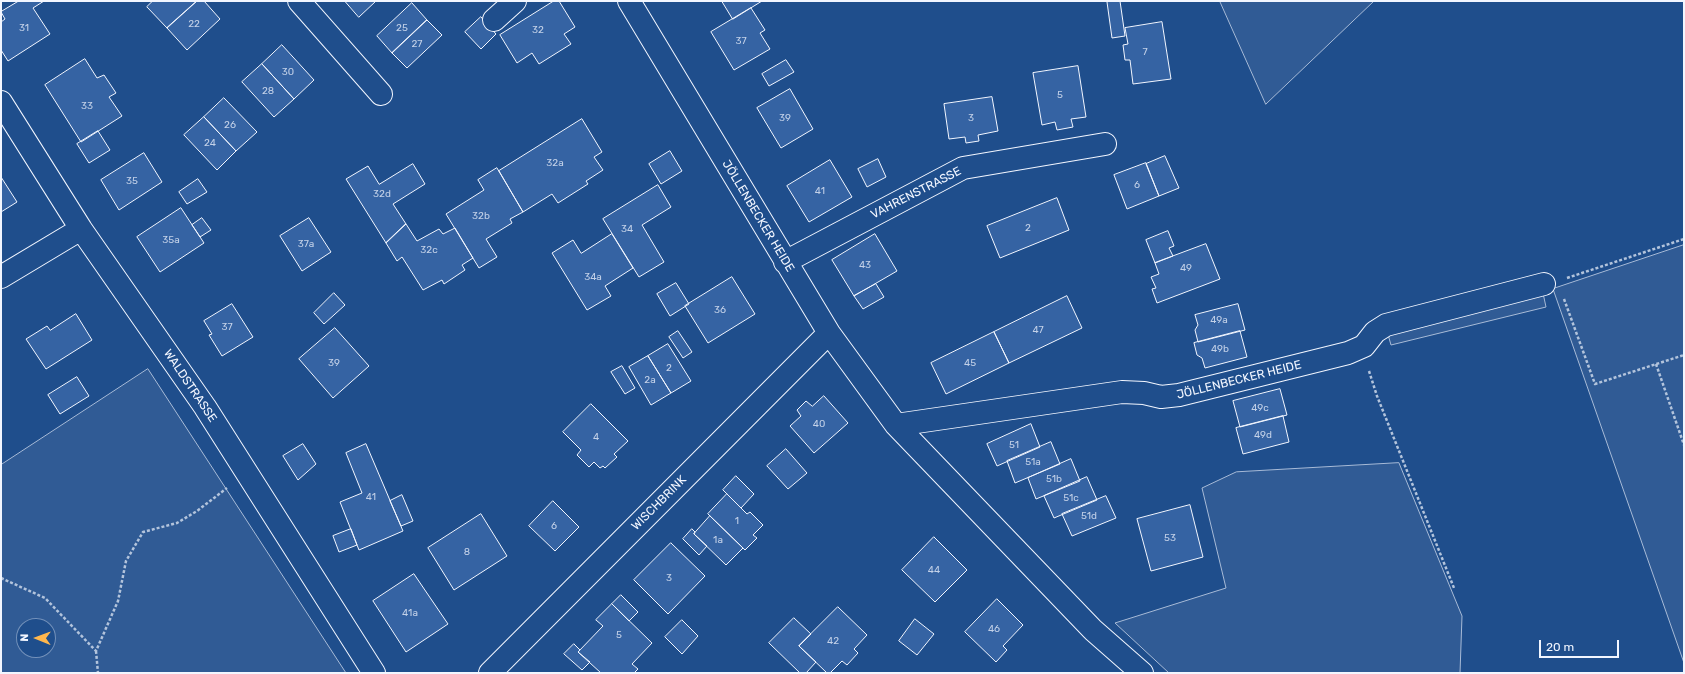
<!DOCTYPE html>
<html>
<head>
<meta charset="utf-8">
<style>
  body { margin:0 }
  #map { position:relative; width:1685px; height:674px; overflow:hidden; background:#1f4e8c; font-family:Rubik,sans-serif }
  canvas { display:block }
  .frame { position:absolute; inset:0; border:2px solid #f2f6ff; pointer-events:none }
  .north { position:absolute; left:16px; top:618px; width:40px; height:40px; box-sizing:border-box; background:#1f4e8c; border:1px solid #7391ba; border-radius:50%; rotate:271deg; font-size:11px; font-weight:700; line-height:16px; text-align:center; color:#f2f6ff }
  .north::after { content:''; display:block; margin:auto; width:14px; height:18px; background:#ffb74d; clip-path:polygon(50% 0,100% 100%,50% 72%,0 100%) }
  .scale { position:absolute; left:1539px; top:640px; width:80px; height:18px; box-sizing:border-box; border:2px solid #f2f6ff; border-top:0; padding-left:5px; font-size:12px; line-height:14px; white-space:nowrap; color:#f2f6ff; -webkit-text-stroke:3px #1f4e8c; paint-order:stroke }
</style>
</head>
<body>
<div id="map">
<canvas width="1685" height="674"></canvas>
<div class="frame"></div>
<div class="north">N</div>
<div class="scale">20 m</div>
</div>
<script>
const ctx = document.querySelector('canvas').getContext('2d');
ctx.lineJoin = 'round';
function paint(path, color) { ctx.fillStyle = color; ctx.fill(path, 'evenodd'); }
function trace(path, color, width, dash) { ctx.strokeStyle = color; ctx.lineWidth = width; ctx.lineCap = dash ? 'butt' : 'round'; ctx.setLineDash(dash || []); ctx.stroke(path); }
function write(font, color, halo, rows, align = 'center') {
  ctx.font = font + ' Rubik,sans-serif'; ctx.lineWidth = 3; ctx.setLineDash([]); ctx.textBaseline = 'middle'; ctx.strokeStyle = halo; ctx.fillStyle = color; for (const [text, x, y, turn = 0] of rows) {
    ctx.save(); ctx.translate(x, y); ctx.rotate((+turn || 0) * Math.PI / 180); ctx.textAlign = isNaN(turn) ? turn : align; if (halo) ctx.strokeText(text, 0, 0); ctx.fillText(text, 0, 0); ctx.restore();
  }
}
const built = new Path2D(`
  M1220,1H1374L1266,104Z
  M1684,245V663L1553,289Z
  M1543,293L1546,307L1391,345L1387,331Z
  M148,369L346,673H1V465ZM24,626H48V650H24Z
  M1399,463L1462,616L1460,673H1169L1115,623L1226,588L1202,488L1236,472Z`);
paint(built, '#305b95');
trace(built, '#a8bbd7', 1);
const building = new Path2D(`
  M19,1H44L33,8L50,34L8,61L1,50V22L5,19L1,12Z
  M153,1H197L167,28L147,7Z
  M197,1H204L220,19L187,50L167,28Z
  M345,1H376L359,17Z
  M554,1H559L575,27L564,34L571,44L539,64L532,53L517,63L500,35Z
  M722,1H762L733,19Z
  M1120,1L1125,36L1112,38L1107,2Z
  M412,3L427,20L392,53L377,36Z
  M751,8L765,30L760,33L770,49L734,70L711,32Z
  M481,17L496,34L481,49L465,32Z
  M427,20L442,35L407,68L392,53Z
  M1162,22L1171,79L1133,84L1130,60H1125L1123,45L1128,44L1125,28Z
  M282,45L314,80L294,99L262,64Z
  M85,59L97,78L104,75L116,93L109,97L122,116L81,142L45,85Z
  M786,60L794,72L769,86L762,74Z
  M262,64L294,99L274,117L242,82Z
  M1078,66L1086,117L1071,119L1073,127L1057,130L1055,122L1042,125L1033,73Z
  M790,89L813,129L781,148L757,108Z
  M992,97L998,131L978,135L979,141L966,143L965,137L949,139L944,104Z
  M224,98L257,132L236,151L204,117Z
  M204,117L236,151L217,170L184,135Z
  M582,119L602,152L594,157L603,170L586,181L588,184L558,203L552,194L523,212L499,171Z
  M98,131L110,150L89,163L77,144Z
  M670,151L682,171L661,184L649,164Z
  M144,153L162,182L119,210L101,180Z
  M1165,156L1179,188L1159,196L1146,164Z
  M878,159L886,177L867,187L858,169Z
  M830,160L852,197L809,222L787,186Z
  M1146,163L1159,196L1127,209L1114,175Z
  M413,164L425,184L393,204L406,224L386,243L346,179L368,166L379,184Z
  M497,168L523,212L510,219L512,223L486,239L497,257L479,268L446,214L484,190L478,180Z
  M1,177L17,202L1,212Z
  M198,179L207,192L187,204L179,192Z
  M658,185L671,207L642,225L664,262L639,277L603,219Z
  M1057,198L1069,230L1000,258L987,226Z
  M181,208L204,243L160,272L137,237Z
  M202,218L211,230L200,237L192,225Z
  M309,218L331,252L302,271L280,236Z
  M406,224L417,241L439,229L443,234L455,228L473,258L462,265L465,270L444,284L442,280L423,290L402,257L397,261L386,243Z
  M1168,231L1174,246L1169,248L1173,256L1155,263L1146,240Z
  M612,234L633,268L605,286L611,296L587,310L552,253L573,240L581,253Z
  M875,234L897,271L854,296L832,260Z
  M1206,244L1220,279L1157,303L1152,289L1156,288L1151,277L1159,274L1155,263Z
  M732,277L755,314L708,343L685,306Z
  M676,283L689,304L670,316L657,294Z
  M876,284L884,297L863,309L854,296Z
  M334,293L345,305L324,324L314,313Z
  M1067,296L1082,328L1009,363L994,332Z
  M232,304L253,337L222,356L209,335L212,334L204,321Z
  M1238,304L1245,330L1198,342L1195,330L1198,325L1195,315Z
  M76,314L92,340L46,369L26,339L47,326L50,330Z
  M335,328L369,366L333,398L299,359Z
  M678,331L692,352L683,358L669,337Z
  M1240,331L1247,357L1205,368L1202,358L1197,355L1194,343Z
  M994,332L1009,363L946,394L931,363Z
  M668,344L691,381L671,393L648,356Z
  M648,356L671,393L651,405L629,367Z
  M622,366L635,388L625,394L611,372Z
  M77,377L89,396L60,414L48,395Z
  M1280,389L1287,415L1240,427L1233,401Z
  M824,396L848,423L814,453L790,426L801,416L797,410L806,401L812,406Z
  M591,404L628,441L614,454L617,457L605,468L603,466L600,468L594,462L589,467L577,455L581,450L563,432Z
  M1283,416L1289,442L1243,454L1236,428Z
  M1031,424L1040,447L997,466L987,444Z
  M1051,442L1060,464L1015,483L1007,461Z
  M303,444L316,464L298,480L283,456Z
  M366,444L403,531L359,550L340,502L362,493L346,453Z
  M786,449L807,473L788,489L767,466Z
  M1071,459L1080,481L1036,499L1028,478Z
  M736,476L754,494L741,508L723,490Z
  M1087,477L1097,500L1054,518L1044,496Z
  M727,494L747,514L750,512L763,525L753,535L757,538L745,550L708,514Z
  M402,495L413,521L401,526L390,501Z
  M1106,496L1116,518L1072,536L1062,514Z
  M553,501L579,527L555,551L529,526Z
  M1190,505L1203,557L1151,571L1137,519Z
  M481,514L507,556L454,590L428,548Z
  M710,516L743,548L726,565L694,534Z
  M351,529L357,545L339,552L333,536Z
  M692,529L695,532L694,534L707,546L699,555L683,539Z
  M934,537L967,570L935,602L902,570Z
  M671,543L705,576L668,614L634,580Z
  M414,574L448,624L406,652L373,601Z
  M621,595L638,612L629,621L612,604Z
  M997,599L1023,625L1003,646L1007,650L996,662L965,632Z
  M612,604L652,643L632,664L638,669L634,673H601L578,652L603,626L596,620Z
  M838,607L867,635L854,649L858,653L847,665L842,661L830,673H827L799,646Z
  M794,618L811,634L799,646L816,662L806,673H800L769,643Z
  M915,619L934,634L917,655L899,641Z
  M682,620L698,636L682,654L665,637Z
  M574,644L580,650L578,652L590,662L582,670L564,654Z`);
paint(building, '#3563a3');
trace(building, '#f2f6ff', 1);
const minor = new Path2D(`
  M299,1L381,94
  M629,1L829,333L896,425L1093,630L1142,673
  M494,20L515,1
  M1,102L81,229L205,407L374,673
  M785,262L963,168L1105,144
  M1,277L81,229
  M896,425L1122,392L1144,393L1161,397L1179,395L1348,353L1364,346L1375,332L1386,325L1544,284
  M490,673L829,333`);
trace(minor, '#f2f6ff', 24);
trace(new Path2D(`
  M1567,278L1684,239
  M1564,299L1595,384L1684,355
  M1656,364L1684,445
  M1369,371L1377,396L1454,588
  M1,578L45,598L96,651L118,601L126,561L143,532L177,523L197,511L227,488
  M96,651L98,673`), '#b3c4dc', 2.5, [3, 2]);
trace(minor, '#1f4e8c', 22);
write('10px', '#c3d1e8', null, [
  ["22",194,24],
  ["31",24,28],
  ["25",402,28],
  ["32",538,30],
  ["37",741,41],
  ["27",417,44],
  ["7",1145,52],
  ["30",288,72],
  ["28",268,91],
  ["5",1060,95],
  ["33",87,106],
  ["39",785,118],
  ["3",971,118],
  ["26",230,125],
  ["24",210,143],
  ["32a",555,163],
  ["35",132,181],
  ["6",1137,185],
  ["41",820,191],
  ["32d",382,194],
  ["32b",481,216],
  ["2",1028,228],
  ["34",627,229],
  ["35a",171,240],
  ["37a",306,244],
  ["32c",429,250],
  ["43",865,265],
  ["49",1186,268],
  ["34a",593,277],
  ["36",720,310],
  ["49a",1219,320],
  ["37",227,327],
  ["47",1038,330],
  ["49b",1220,349],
  ["39",334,363],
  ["45",970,363],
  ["2",669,368],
  ["2a",650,380],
  ["49c",1260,408],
  ["40",819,424],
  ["49d",1263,435],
  ["4",596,437],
  ["51",1014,445],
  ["51a",1033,462],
  ["51b",1054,479],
  ["41",371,497],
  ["51c",1071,498],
  ["51d",1089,516],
  ["1",737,521],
  ["6",554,526],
  ["53",1170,538],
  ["1a",718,540],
  ["8",467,552],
  ["44",934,570],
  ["3",669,578],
  ["41a",410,613],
  ["46",994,629],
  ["5",619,635],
  ["42",833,641]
]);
write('12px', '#f2f6ff', '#1f4e8c', [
  ["VAHRENSTRASSE",916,193,-27],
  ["JÖLLENBECKER HEIDE",758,216,59],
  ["JÖLLENBECKER HEIDE",1239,380,-14],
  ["WALDSTRASSE",190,386,56],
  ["WISCHBRINK",659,503,-45]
]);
</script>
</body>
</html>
